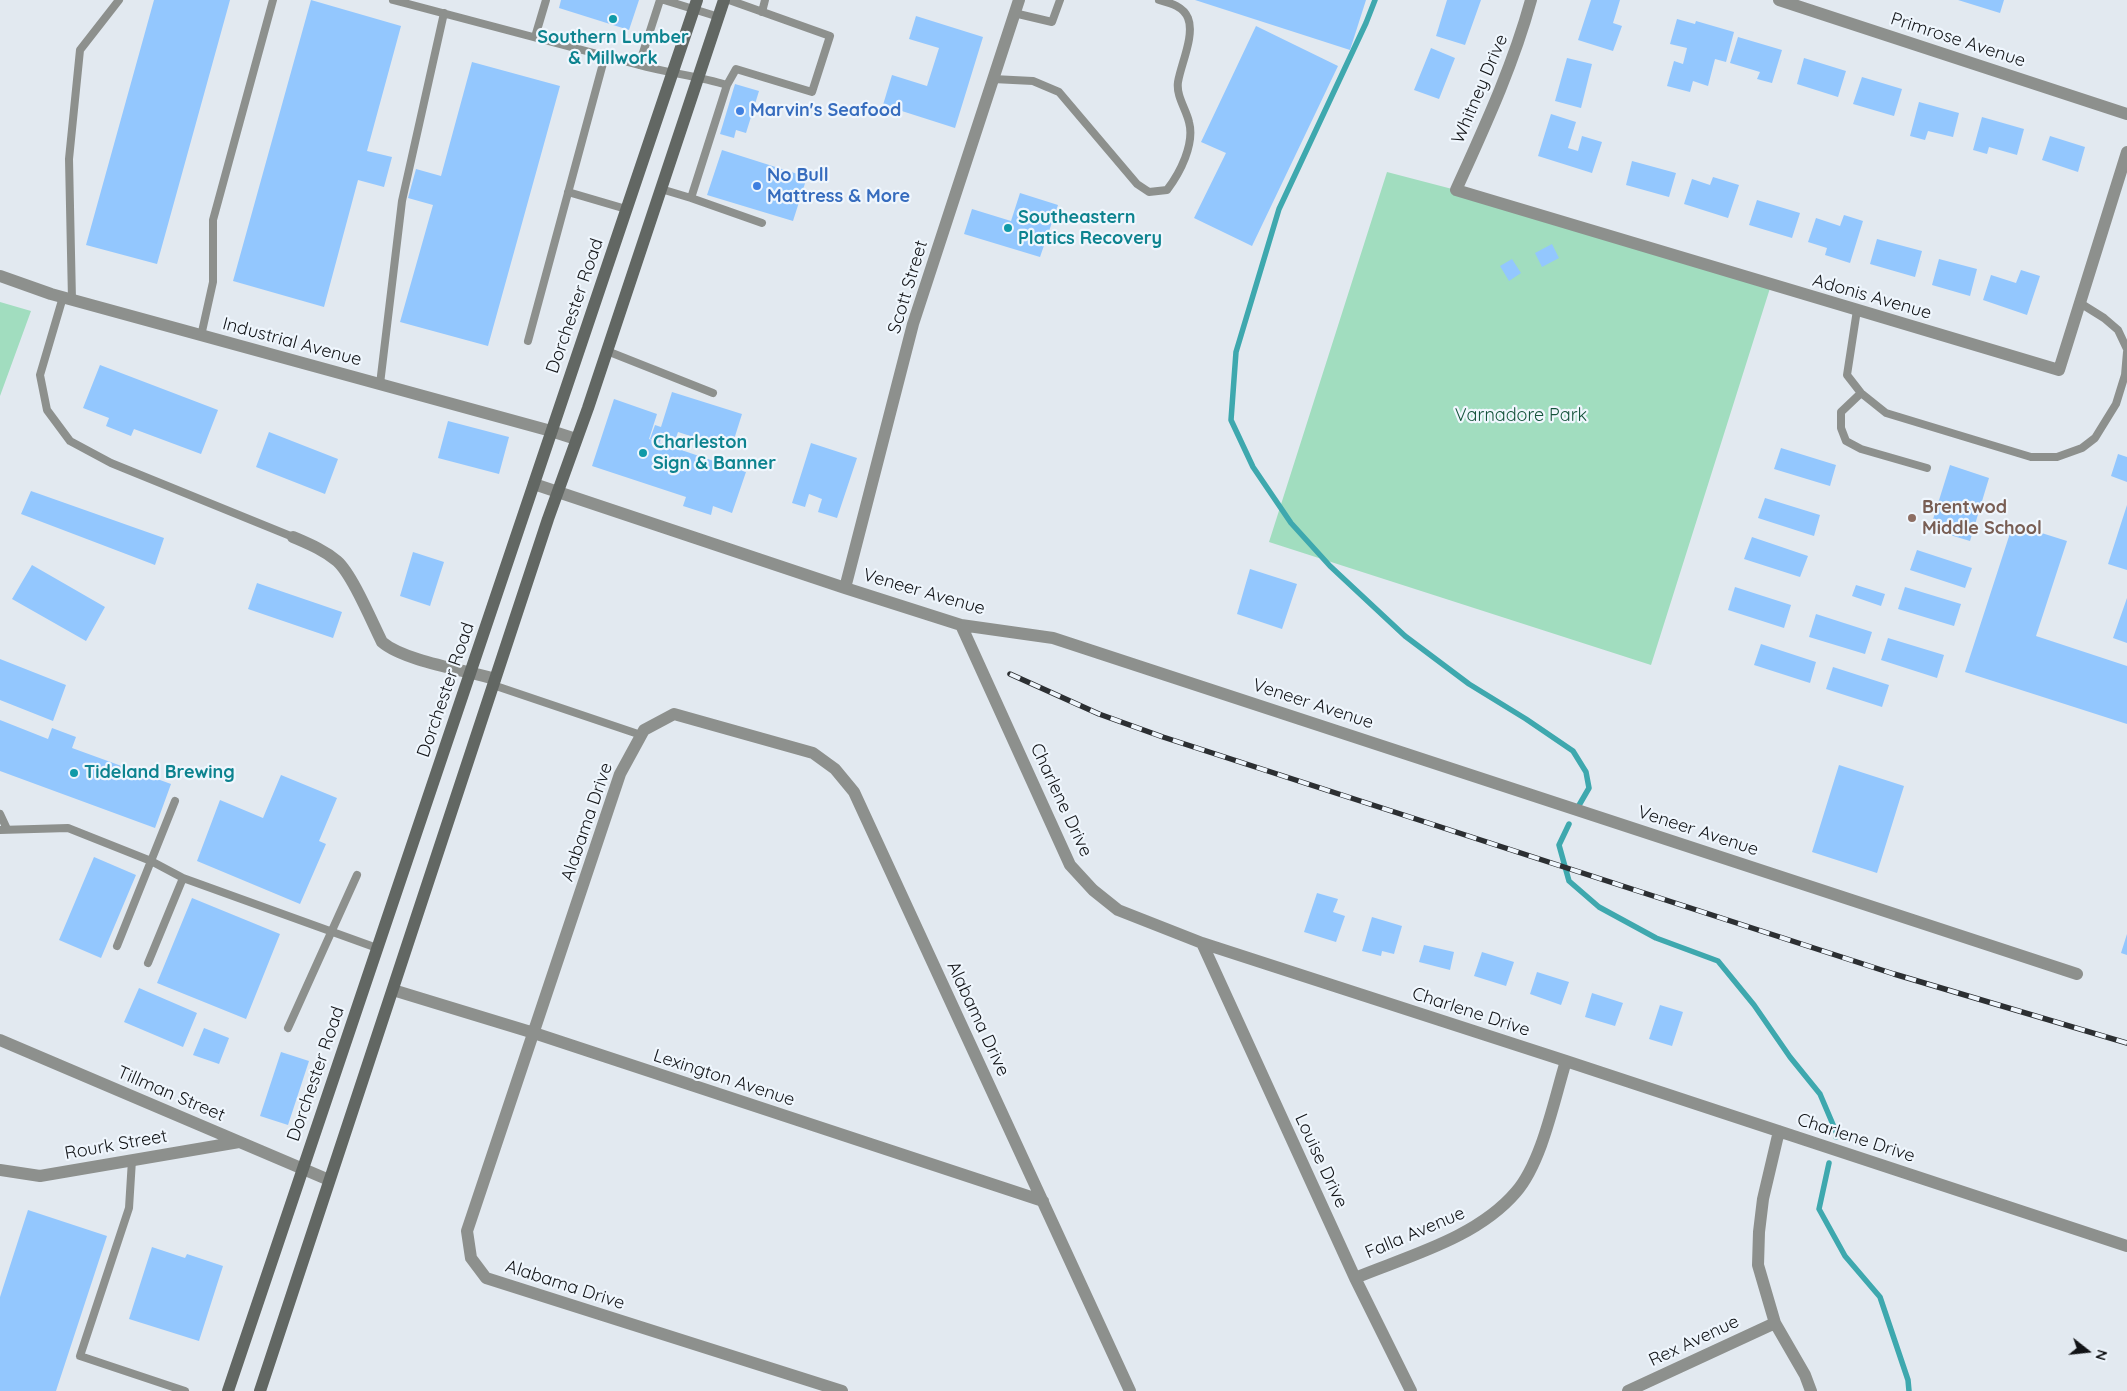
<!DOCTYPE html>
<html>
<head>
<meta charset="utf-8">
<style>
  body { margin:0 }
  #map { position:relative; width:2127px; height:1391px; overflow:hidden; background:#e2e9f0; font-family:Quicksand,sans-serif }
  canvas { display:block }
  .north { position:absolute; left:2062px; top:1326px; width:50px; height:50px; -webkit-text-stroke:4px #eff6fd; paint-order:stroke; rotate:106deg; font-size:14px; font-weight:700; line-height:20px; text-align:center; color:#111316 }
  .north::after { content:''; display:block; margin:auto; width:18px; height:22px; background:#111316; clip-path:polygon(50% 0,100% 100%,50% 72%,0 100%) }
</style>
</head>
<body>
<div id="map">
<canvas width="2127" height="1391"></canvas>
<div class="north">N</div>
</div>
<script>
const ctx = document.querySelector('canvas').getContext('2d');
ctx.lineJoin = 'round';
function paint(path, color) { ctx.fillStyle = color; ctx.fill(path, 'evenodd'); }
function trace(path, color, width, dash) { ctx.strokeStyle = color; ctx.lineWidth = width; ctx.lineCap = dash ? 'butt' : 'round'; ctx.setLineDash(dash || []); ctx.stroke(path); }
function write(font, color, halo, rows, align = 'center') {
  ctx.font = font + ' Quicksand,sans-serif'; ctx.lineWidth = 4.5; ctx.setLineDash([]); ctx.textBaseline = 'middle'; ctx.strokeStyle = halo; ctx.fillStyle = color; for (const [text, x, y, turn = 0] of rows) {
    ctx.save(); ctx.translate(x, y); ctx.rotate((+turn || 0) * Math.PI / 180); ctx.textAlign = isNaN(turn) ? turn : align; if (halo) ctx.strokeText(text, 0, 0); ctx.fillText(text, 0, 0); ctx.restore();
  }
}
paint(new Path2D(`
  M1387,172L1456,190L1771,285L1651,665L1269,542Z
  M0,302L31,311L0,396Z`), '#a1ddbf');
trace(new Path2D(`
  M1375,0L1366,23L1279,209L1236,352L1231,420L1253,467L1291,523L1330,566L1405,636L1469,684L1526,719L1573,751L1586,772L1589,788L1578,807
  M1569,824L1559,845L1569,881L1599,907L1656,938L1718,961L1754,1005L1790,1057L1820,1094L1837,1134L1836,1137
  M1829,1163L1819,1209L1845,1256L1880,1297L1908,1380L1909,1391`), '#3ea8ae', 5.5);
paint(new Path2D(`
  M154,0H230L157,264L86,245Z
  M311,0L401,26L367,151L392,157L384,187L358,180L324,307L233,281Z
  M561,0H639L629,30L559,8Z
  M1195,0H1366L1350,50Z
  M1447,0H1481L1465,45L1436,36Z
  M1591,0H1620L1613,23L1622,26L1613,51L1578,40Z
  M1958,0H2004L2000,13Z
  M916,16L983,37L955,128L883,105L892,75L927,86L939,48L909,39Z
  M1677,19L1695,24L1696,21L1734,32L1726,62L1715,59L1708,86L1693,81L1690,92L1667,86L1674,61L1683,64L1687,48L1670,44Z
  M1256,26L1338,66L1252,246L1194,218L1226,153L1201,142Z
  M1738,37L1782,50L1772,83L1757,79L1760,72L1730,63Z
  M1431,48L1455,58L1439,99L1414,90Z
  M1567,58L1592,64L1581,108L1555,101Z
  M1804,58L1846,71L1838,97L1797,84Z
  M472,62L560,86L488,346L400,322L433,205L408,198L416,169L441,176Z
  M1862,77L1902,89L1894,116L1853,104Z
  M735,84L759,91L746,133L736,130L734,138L720,134Z
  M1919,102L1959,113L1953,137L1928,131L1925,140L1910,136Z
  M1551,114L1576,122L1568,148L1578,151L1582,136L1602,142L1592,173L1538,156Z
  M1982,117L2024,129L2017,155L1989,147L1987,154L1973,150Z
  M2050,136L2085,147L2078,172L2042,160Z
  M722,150L807,177L793,221L707,195Z
  M1632,161L1676,173L1669,197L1626,185Z
  M1713,177L1739,185L1728,218L1684,204L1692,179L1710,185Z
  M1020,193L1058,205L1040,257L964,234L972,209L1011,221Z
  M1757,200L1800,213L1792,238L1749,225Z
  M1844,215L1863,221L1850,263L1825,255L1827,248L1808,242L1816,218L1840,226Z
  M1877,239L1922,251L1915,277L1870,264Z
  M1552,244L1559,258L1542,267L1535,253Z
  M1512,259L1521,273L1509,281L1500,266Z
  M1939,259L1977,269L1970,296L1932,285Z
  M2021,270L2040,276L2027,315L1983,300L1991,275L2016,283Z
  M100,365L218,410L201,454L134,429L131,436L106,426L109,418L83,408Z
  M672,392L742,414L731,449L678,432L676,438L662,433L660,442L650,439L655,425L661,427Z
  M614,399L657,414L649,439L746,472L732,513L713,506L711,515L683,506L686,497L592,466Z
  M448,421L509,437L499,474L438,458Z
  M269,432L338,459L325,494L256,467Z
  M811,443L857,458L837,518L818,512L822,499L809,494L805,507L792,503Z
  M1781,448L1836,465L1830,486L1774,469Z
  M2118,454L2127,457V482L2111,476Z
  M1950,465L1989,478L1970,541L1930,529Z
  M31,491L164,538L155,565L21,514Z
  M1765,498L1820,515L1814,536L1758,518Z
  M2127,505V570L2108,564Z
  M2013,524L2067,541L2036,636L2127,666V724L1965,672Z
  M1752,537L1808,556L1800,577L1744,559Z
  M1917,550L1972,568L1965,588L1910,570Z
  M413,552L444,562L430,606L400,596Z
  M32,565L105,607L86,641L12,599Z
  M1250,569L1297,584L1282,629L1237,614Z
  M257,583L342,612L333,638L248,609Z
  M1856,585L1885,594L1881,606L1852,596Z
  M1735,587L1791,605L1784,628L1728,610Z
  M1905,587L1961,604L1954,626L1898,609Z
  M2127,598V643L2113,638Z
  M1816,614L1872,632L1865,654L1809,637Z
  M1888,638L1944,655L1937,678L1881,660Z
  M1761,644L1816,662L1810,683L1754,665Z
  M0,659L66,685L53,721L0,700Z
  M1833,667L1889,685L1882,707L1826,689Z
  M0,720L48,739L52,728L76,737L72,748L171,784L155,828L0,771Z
  M1839,765L1904,786L1877,873L1812,852Z
  M281,775L337,798L319,841L326,844L300,904L197,861L220,800L263,818Z
  M94,857L136,875L101,958L59,940Z
  M1317,893L1338,899L1333,912L1345,916L1336,942L1304,932Z
  M192,898L280,934L246,1019L157,983Z
  M1372,917L1402,926L1394,954L1382,951L1381,956L1362,951Z
  M2127,934V955L2121,953Z
  M1424,945L1454,952L1450,970L1419,962Z
  M1482,952L1514,962L1506,986L1474,976Z
  M1537,972L1569,982L1561,1005L1530,994Z
  M139,988L197,1013L183,1047L124,1022Z
  M1592,993L1623,1003L1615,1026L1585,1017Z
  M1660,1005L1683,1012L1672,1046L1649,1039Z
  M204,1028L229,1038L219,1064L193,1055Z
  M281,1052L309,1061L288,1125L260,1116Z
  M28,1210L107,1236L56,1391H0V1297Z
  M152,1247L185,1258L187,1254L223,1266L199,1341L129,1319Z`), '#93c7fe');
trace(new Path2D(`
  M393,0L639,65C668,73 698,76 727,85
  M664,0L719,17
  M762,12L765,0
  M1014,13L1052,22L1060,0
  M535,37L546,0
  M639,65L660,0
  M993,79L1033,81L1059,92L1137,184L1149,192L1167,190C1180,173 1195,144 1189,122C1186,109 1176,96 1178,82C1181,64 1195,35 1188,18C1183,6 1170,3 1159,0
  M661,189L691,198L727,85L736,69L812,92L830,36L729,0
  M568,192L626,209
  M691,198L762,223
  M63,297L40,375L47,410L70,441L111,463L293,537
  M72,300L69,159L80,50L119,0
  M2080,303L2104,318L2118,330L2127,349
  M1857,310L1847,375L1861,393L1886,413L2031,457H2057L2082,448L2095,438L2116,404L2125,375L2127,352
  M201,336L213,282V220L273,0
  M528,341L605,56
  M607,351L713,393
  M380,384L402,201L444,13
  M1861,393L1841,412V428L1846,441L1861,449L1927,468
  M493,685L641,735
  M0,814L7,829
  M0,830L68,828L151,861L183,878L377,948
  M117,946L175,801
  M148,963L183,878
  M288,1028L357,875
  M132,1160L129,1208L80,1356L185,1391`), '#8d908d', 8);
trace(new Path2D(`
  M1531,0C1513,66 1484,128 1456,190L2059,370L2127,152
  M1779,0L2127,114
  M0,276L51,294L551,431L576,439
  M534,484L845,588L961,625L1053,638L2077,974
  M293,537C309,544 324,550 337,561C352,574 372,622 382,642C404,661 465,670 495,679
  M845,588L913,324L1019,0
  M961,625L1070,865L1093,890L1118,910L1202,943L1566,1061L2127,1246
  M1202,943L1355,1278L1411,1391
  M393,990L534,1033L1043,1201
  M0,1040L329,1180
  M1779,1131L1763,1199L1759,1232L1758,1265L1775,1323L1805,1375L1811,1391
  M0,1170L40,1176L239,1142
  M1355,1278C1408,1256 1477,1238 1516,1192C1542,1162 1554,1100 1566,1061
  M842,1391L486,1278L471,1258L467,1231L620,774L644,730L674,714L813,753L835,769L854,792L1130,1391
  M1628,1391L1775,1323`), '#8d908d', 12);
trace(new Path2D(`
  M228,1391L697,0
  M260,1391L548,519L588,408L724,0`), '#626763', 12);
const rail = new Path2D(`
  M1010,674L1099,714L1163,737L1894,974L2127,1043`);
trace(rail, '#2c2f32', 5.5);
trace(rail, '#eff6fd', 4, [11]);
for (const [x, y, r, color] of [
  [613,19,5,"#0f9aa8"],
  [740,111,5,"#3f7fe0"],
  [757,186,5,"#3f7fe0"],
  [1008,228,5,"#0f9aa8"],
  [643,453,5,"#0f9aa8"],
  [1912,518,5,"#8d6e63"],
  [74,773,5,"#0f9aa8"]
]) { const dot = new Path2D(); dot.arc(x, y, r, 0, 2 * Math.PI); ctx.fillStyle = color; ctx.fill(dot); trace(dot, '#eff6fd', 2); }
write('bold 18px', '#0d838f', '#eff6fd', [
  ["Southern Lumber",613,38,"center"],
  ["& Millwork",613,59,"center"],
  ["Southeastern",1018,218],
  ["Platics Recovery",1018,239],
  ["Charleston",653,443],
  ["Sign & Banner",653,464],
  ["Tideland Brewing",84,773]
], 'left');
write('18px', '#111316', '#eff6fd', [
  ["Primrose Avenue",1958,40,18],
  ["Whitney Drive",1480,89,-67],
  ["Scott Street",908,287,-73],
  ["Adonis Avenue",1872,297,16],
  ["Dorchester Road",575,306,-71],
  ["Industrial Avenue",292,342,15],
  ["Veneer Avenue",924,592,16],
  ["Dorchester Road",446,690,-71],
  ["Veneer Avenue",1313,704,18],
  ["Charlene Drive",1061,800,65],
  ["Alabama Drive",587,822,-71],
  ["Veneer Avenue",1698,831,18],
  ["Charlene Drive",1471,1012,18],
  ["Alabama Drive",978,1019,65],
  ["Dorchester Road",316,1074,-71],
  ["Lexington Avenue",724,1078,18],
  ["Tillman Street",171,1094,23],
  ["Charlene Drive",1856,1138,18],
  ["Rourk Street",116,1145,-10],
  ["Louise Drive",1321,1161,65],
  ["Falla Avenue",1415,1233,-23],
  ["Alabama Drive",565,1285,18],
  ["Rex Avenue",1694,1341,-25]
]);
write('bold 18px', '#366cbe', '#eff6fd', [
  ["Marvin's Seafood",750,111],
  ["No Bull",767,176],
  ["Mattress & More",767,197]
], 'left');
write('18px', '#15533b', '#eff6fd', [
  ["Varnadore Park",1521,416]
]);
write('bold 18px', '#785e54', '#eff6fd', [
  ["Brentwod",1922,508],
  ["Middle School",1922,529]
], 'left');
</script>
</body>
</html>
